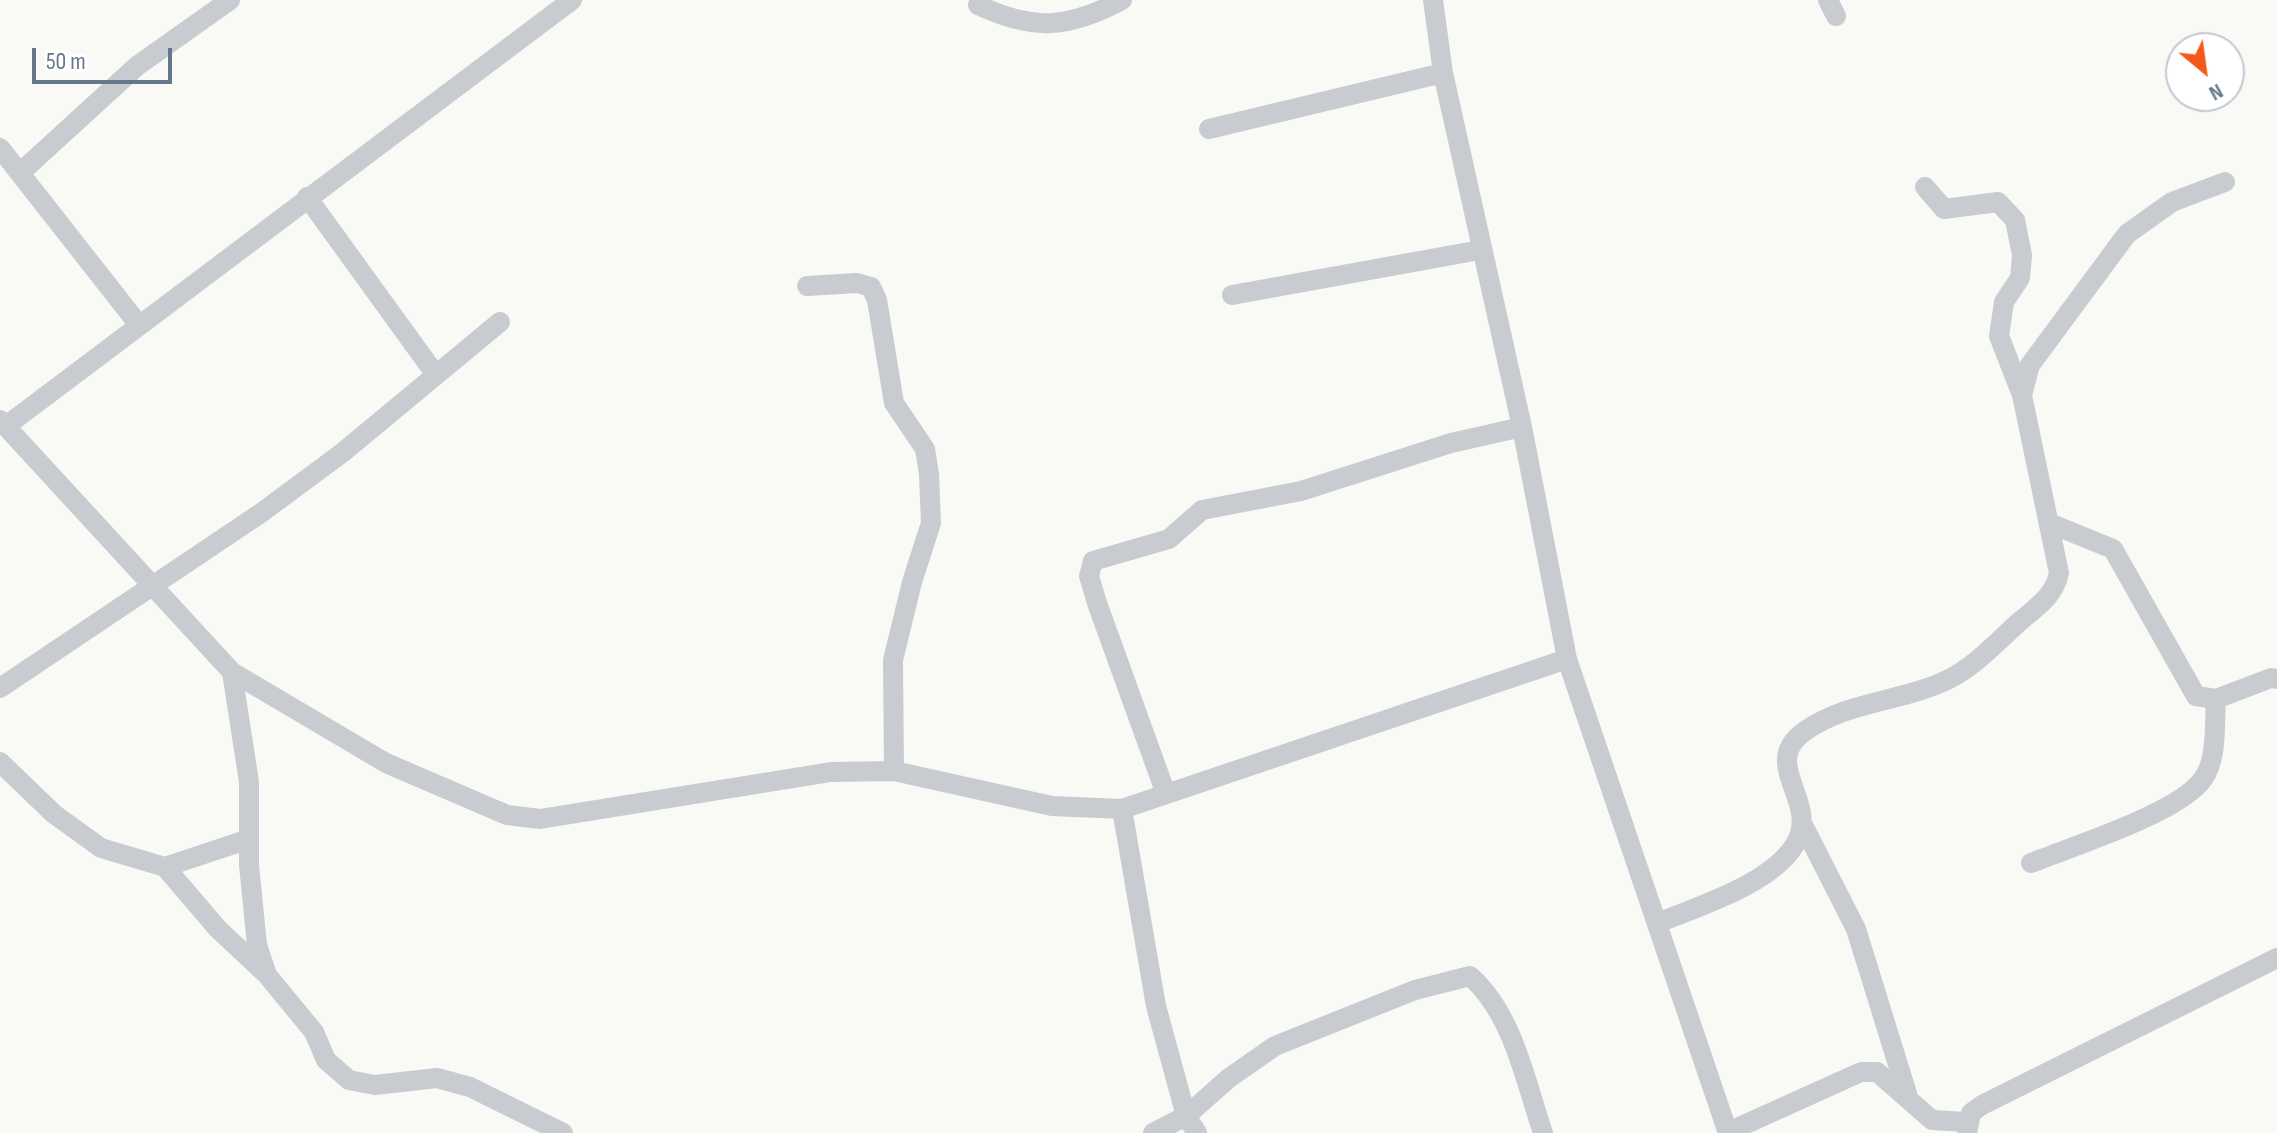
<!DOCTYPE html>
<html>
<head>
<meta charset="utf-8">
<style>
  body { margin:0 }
  #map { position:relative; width:2277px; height:1133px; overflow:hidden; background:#f9f9f6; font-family:"Sofia Sans Condensed",sans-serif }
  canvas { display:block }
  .north { position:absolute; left:2165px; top:32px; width:80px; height:80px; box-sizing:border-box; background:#fff; border:2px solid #c1c9d0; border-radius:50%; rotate:151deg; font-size:22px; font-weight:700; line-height:32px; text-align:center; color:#65778a }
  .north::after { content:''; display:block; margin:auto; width:28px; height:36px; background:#f4591a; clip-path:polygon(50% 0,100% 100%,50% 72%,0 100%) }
  .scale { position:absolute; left:32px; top:48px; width:140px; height:36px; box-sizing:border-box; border:4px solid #65778a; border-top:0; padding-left:10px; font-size:24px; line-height:28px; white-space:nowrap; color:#65778a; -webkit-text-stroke:6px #fff; paint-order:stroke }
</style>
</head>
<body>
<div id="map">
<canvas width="2277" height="1133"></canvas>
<div class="north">N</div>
<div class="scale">50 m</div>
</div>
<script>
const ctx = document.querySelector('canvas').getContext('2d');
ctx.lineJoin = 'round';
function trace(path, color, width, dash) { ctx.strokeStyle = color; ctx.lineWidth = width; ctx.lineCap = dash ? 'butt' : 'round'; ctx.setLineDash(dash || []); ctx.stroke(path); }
trace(new Path2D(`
  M1433,0L1443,73L1522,427L1567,659L1728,1133
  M1828,0L1836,16
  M978,5C1033,31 1068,29 1122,0
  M1209,129L1443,73
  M0,148L139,325
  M21,172L137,66L230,0
  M1925,187L1944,209L1998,202L2015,220L2022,255L2020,278L2004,302L1999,336L2022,395
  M307,197L436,375
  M807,286L857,283L871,287L877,300L894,403L925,449L929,474L931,523L912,582L893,660L894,771
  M1232,295L1480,250
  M0,420L232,672L386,763L507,815L540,819L831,772L894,771L1052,806L1122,809L1567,659
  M6,426L572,0
  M2049,523L2113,549L2196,696L2216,699L2271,678L2277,679
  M232,672L249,782V865L257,945L267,975L314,1032L326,1060L349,1080L375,1085L437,1078L470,1087L563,1133
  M0,688L261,513L342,453L500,322
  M0,762L54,814L101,848L165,867L218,929L264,972
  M1166,794L1097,603L1089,576L1093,561L1169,539L1202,510L1301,491L1451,443L1522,427
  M1122,809L1156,1006L1186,1116L1197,1133
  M1802,823L1856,929L1909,1100
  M2031,863C2073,846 2179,813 2203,779C2218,758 2214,723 2216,699
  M165,867L249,839
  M1658,923C1699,906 1775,883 1797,841C1818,800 1759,763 1805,731C1848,701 1901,702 1947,680C1974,667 1996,643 2018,623C2035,608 2054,597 2059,573L2022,395L2030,365L2127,234L2172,202L2225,182
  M1728,1132L1861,1072H1877L1932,1120L1966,1122
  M1153,1133L1186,1116L1229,1078L1275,1046L1415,990L1470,976C1513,1014 1525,1080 1543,1133
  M1967,1133L1971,1113L1982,1105L2277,958`), '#c8ccd0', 20);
</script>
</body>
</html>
